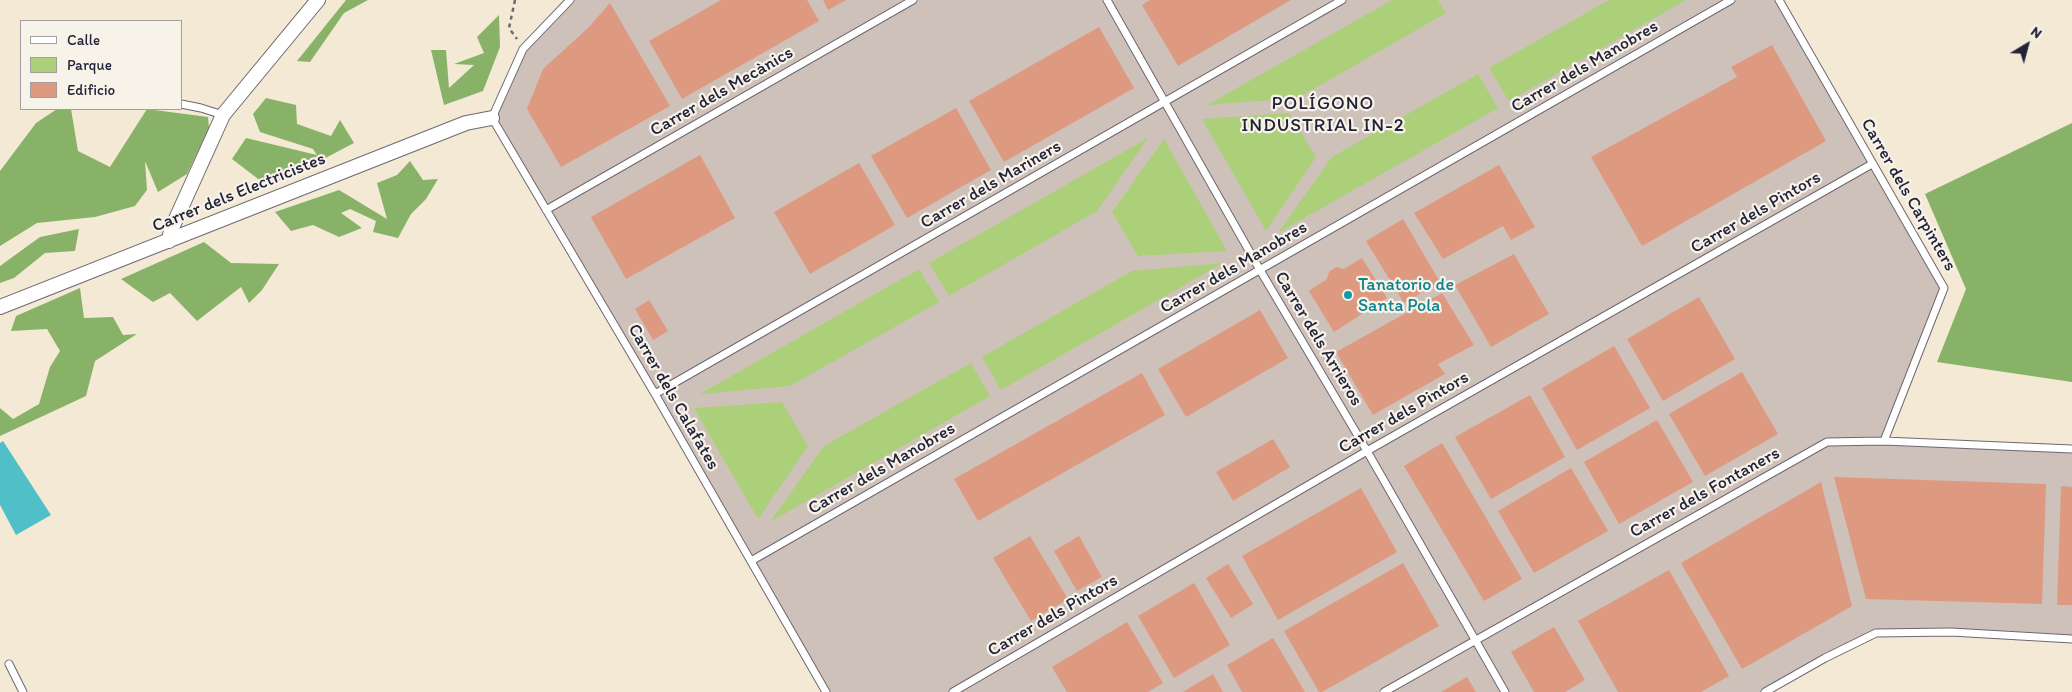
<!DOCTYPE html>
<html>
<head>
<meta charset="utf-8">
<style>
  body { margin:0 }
  #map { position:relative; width:2072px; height:692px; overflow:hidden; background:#f4e9d5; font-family:Itim,sans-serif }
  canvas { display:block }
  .legend { position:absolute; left:20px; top:20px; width:162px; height:90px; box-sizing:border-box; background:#f7f3e8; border:1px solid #a29fa3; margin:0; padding:6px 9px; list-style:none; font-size:15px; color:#22223b }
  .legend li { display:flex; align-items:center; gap:10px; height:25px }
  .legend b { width:25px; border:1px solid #a29fa3 }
  .north { position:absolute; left:2002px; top:20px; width:50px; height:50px; -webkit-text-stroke:4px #f7f3e8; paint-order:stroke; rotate:37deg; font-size:14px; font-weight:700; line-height:20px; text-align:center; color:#22223b }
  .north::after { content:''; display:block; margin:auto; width:18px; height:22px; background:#22223b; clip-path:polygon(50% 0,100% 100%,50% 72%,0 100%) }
</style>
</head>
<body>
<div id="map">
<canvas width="2072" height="692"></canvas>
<ul class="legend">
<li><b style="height:6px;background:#fff"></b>Calle</li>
<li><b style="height:14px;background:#acd079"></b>Parque</li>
<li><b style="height:14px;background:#de9a80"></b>Edificio</li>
</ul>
<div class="north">N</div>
</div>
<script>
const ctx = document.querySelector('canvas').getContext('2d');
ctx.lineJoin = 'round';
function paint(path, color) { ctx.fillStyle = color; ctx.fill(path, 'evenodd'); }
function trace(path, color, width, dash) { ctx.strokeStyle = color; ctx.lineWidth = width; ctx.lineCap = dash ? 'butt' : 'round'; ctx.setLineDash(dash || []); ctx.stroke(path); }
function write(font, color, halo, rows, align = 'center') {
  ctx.font = font + ' Itim,sans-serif'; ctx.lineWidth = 4.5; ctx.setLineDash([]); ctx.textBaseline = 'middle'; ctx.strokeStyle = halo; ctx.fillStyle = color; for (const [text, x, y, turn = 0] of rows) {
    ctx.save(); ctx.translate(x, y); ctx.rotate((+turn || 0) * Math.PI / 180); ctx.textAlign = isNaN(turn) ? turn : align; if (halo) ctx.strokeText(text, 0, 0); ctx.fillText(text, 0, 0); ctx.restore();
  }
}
paint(new Path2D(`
  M570,0H1779L1944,288L1884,440L2072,449V639L1876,633L1765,692H826L492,118L523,49Z`), '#cec1ba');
paint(new Path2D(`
  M1392,0H1438L1446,13L1298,98L1207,105Z
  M1609,0H1686L1509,101L1489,68Z
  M1478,74L1498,108L1278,233L1332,157Z
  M1289,113L1316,157L1266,231L1202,119Z
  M1148,138L1097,211L949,296L929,263Z
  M1164,139L1227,251L1138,256L1112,212Z
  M1223,263L1001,390L982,357L1132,271Z
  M919,269L939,302L790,386L700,394Z
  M971,363L990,396L770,522L824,446Z
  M782,402L808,446L758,519L694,408Z`), '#acd079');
paint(new Path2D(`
  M346,0H368L344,13L310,62L297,61Z
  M499,15L500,47L483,91L444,105L431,50H446L449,88L474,65L454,64L484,53L477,37Z
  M266,98L296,105L297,124L331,136L340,120L354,143L291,176L266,185L232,159L246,138L317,155L313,149L260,132L253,114Z
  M57,109H71L78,151L110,167L147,109L208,117L209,128L187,174L158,192L145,161L147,190L135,206L95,217L37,223L0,246V171L36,123Z
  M2072,123V382L1937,362L1966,289L1925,194Z
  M410,161L423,180L438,179L426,199L411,214L398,238L373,232L376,221L350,209L341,213L362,228L339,237L313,225L291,231L275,212L339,190L387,219L377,183L397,175Z
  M79,229L75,251L45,253L14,278L0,283V266L40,237Z
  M204,242L231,263L279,264L262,290L249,303L241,287L197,321L170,293L153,302L121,279Z
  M80,288L84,318L113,317L123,335L137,334L95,361L86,396L0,436V408L13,419L39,404L50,367L60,351L47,329L11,331L16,316Z`), '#89b269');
paint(new Path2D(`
  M3,441L51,515L16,535L0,505V443Z`), '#51bfc7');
paint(new Path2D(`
  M721,0H807L819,21L682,99L649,41Z
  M823,0H846L828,10Z
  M1150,0H1291L1178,66L1142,5Z
  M610,3L670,106L561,167L527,109L543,69L588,28Z
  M1099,27L1134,88L1004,162L969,101Z
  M1772,45L1826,141L1642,246L1591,157L1737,77L1731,67Z
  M956,108L991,170L907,218L871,156Z
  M700,155L735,218L626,279L591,217Z
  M859,163L895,225L810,274L774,212Z
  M1499,165L1535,227L1511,240L1503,226L1443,259L1414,213Z
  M1403,219L1440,282L1404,303L1366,241Z
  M1514,254L1549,314L1491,347L1455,285Z
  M1362,258L1387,298L1334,332L1309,291L1327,279L1329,272L1336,267L1344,269Z
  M1442,293L1474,345L1438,364L1445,374L1373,415L1336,352Z
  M1699,297L1735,359L1663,401L1627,339Z
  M649,300L668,331L653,340L635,309Z
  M1260,310L1288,358L1186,417L1158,369Z
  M1614,346L1650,408L1577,450L1542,388Z
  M1742,372L1778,434L1705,476L1669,414Z
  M1142,373L1165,415L978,521L954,479Z
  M1530,395L1565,457L1491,499L1455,437Z
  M1657,420L1693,482L1619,524L1584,462Z
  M1273,439L1290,467L1233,501L1216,472Z
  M1442,443L1522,579L1484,601L1404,466Z
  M1571,468L1608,531L1534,573L1498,511Z
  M1834,477L2046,484L2042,604L1866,599Z
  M1821,482L1852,606L1742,669L1681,563Z
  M2061,486L2072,487V605H2057Z
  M1361,488L1397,552L1278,620L1242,556Z
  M1030,536L1068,599L1031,621L993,558Z
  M1079,536L1102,577L1077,591L1054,551Z
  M1403,563L1439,626L1322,692H1319L1284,631Z
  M1228,564L1253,604L1231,618L1206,578Z
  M1669,570L1729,676L1701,692H1618L1578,621Z
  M1194,583L1230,645L1174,678L1138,616Z
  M1127,622L1163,683L1148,692H1067L1052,667Z
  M1554,627L1585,680L1565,692H1534L1511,652Z
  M1273,638L1305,692H1242L1227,665Z
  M1213,674L1223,692H1183L1191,687Z
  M1467,677L1476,692H1441Z`), '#de9a80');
const lane = new Path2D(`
  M570,0L523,49L492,118L655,394L826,692
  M1107,0L1260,270L1367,451L1505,692
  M1779,0L1944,288L1884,441
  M181,104L201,108L223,115
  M546,210L913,0
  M655,394L1342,0
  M751,561L1731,0
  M9,664L23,692
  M953,692L1367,451L1872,164
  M1384,692L1827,442L1884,441L2072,449
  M1765,692L1825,658L1876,633L1951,632L2072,639`);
const street = new Path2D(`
  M169,241L171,230L223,115L318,0
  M0,307L466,123L492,118`);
trace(lane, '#6c6871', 9);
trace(street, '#6c6871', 16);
trace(new Path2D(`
  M515,0L509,28L517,39`), '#6c6871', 2.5, [4, 4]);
trace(lane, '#fff', 7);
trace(street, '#fff', 14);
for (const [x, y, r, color] of [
  [1348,295,5,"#0f9aa8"]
]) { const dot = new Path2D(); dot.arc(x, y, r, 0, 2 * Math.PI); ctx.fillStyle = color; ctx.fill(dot); trace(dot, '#f7f3e8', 2); }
write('18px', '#22223b', '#f7f3e8', [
  ["Carrer dels Manobres",1585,67,-30],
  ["Carrer dels Mecànics",722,92,-30],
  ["Carrer dels Mariners",991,185,-30],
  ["Carrer dels Electricistes",239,193,-22],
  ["Carrer dels Carpinters",1908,195,60],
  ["Carrer dels Pintors",1756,213,-30],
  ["Carrer dels Manobres",1234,268,-30],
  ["Carrer dels Arrieros",1318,339,59],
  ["Carrer dels Calafates",673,397,60],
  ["Carrer dels Pintors",1404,413,-30],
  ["Carrer dels Manobres",882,469,-30],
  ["Carrer dels Fontaners",1705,493,-29],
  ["Carrer dels Pintors",1053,616,-30]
]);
write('18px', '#0d838f', '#f7f3e8', [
  ["Tanatorio de",1358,285],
  ["Santa Pola",1358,306]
], 'left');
ctx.letterSpacing = '1px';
write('19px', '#22223b', '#f7f3e8', [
  ["POLÍGONO",1323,104],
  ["INDUSTRIAL IN-2",1323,126]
]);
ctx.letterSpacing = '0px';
</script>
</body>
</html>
